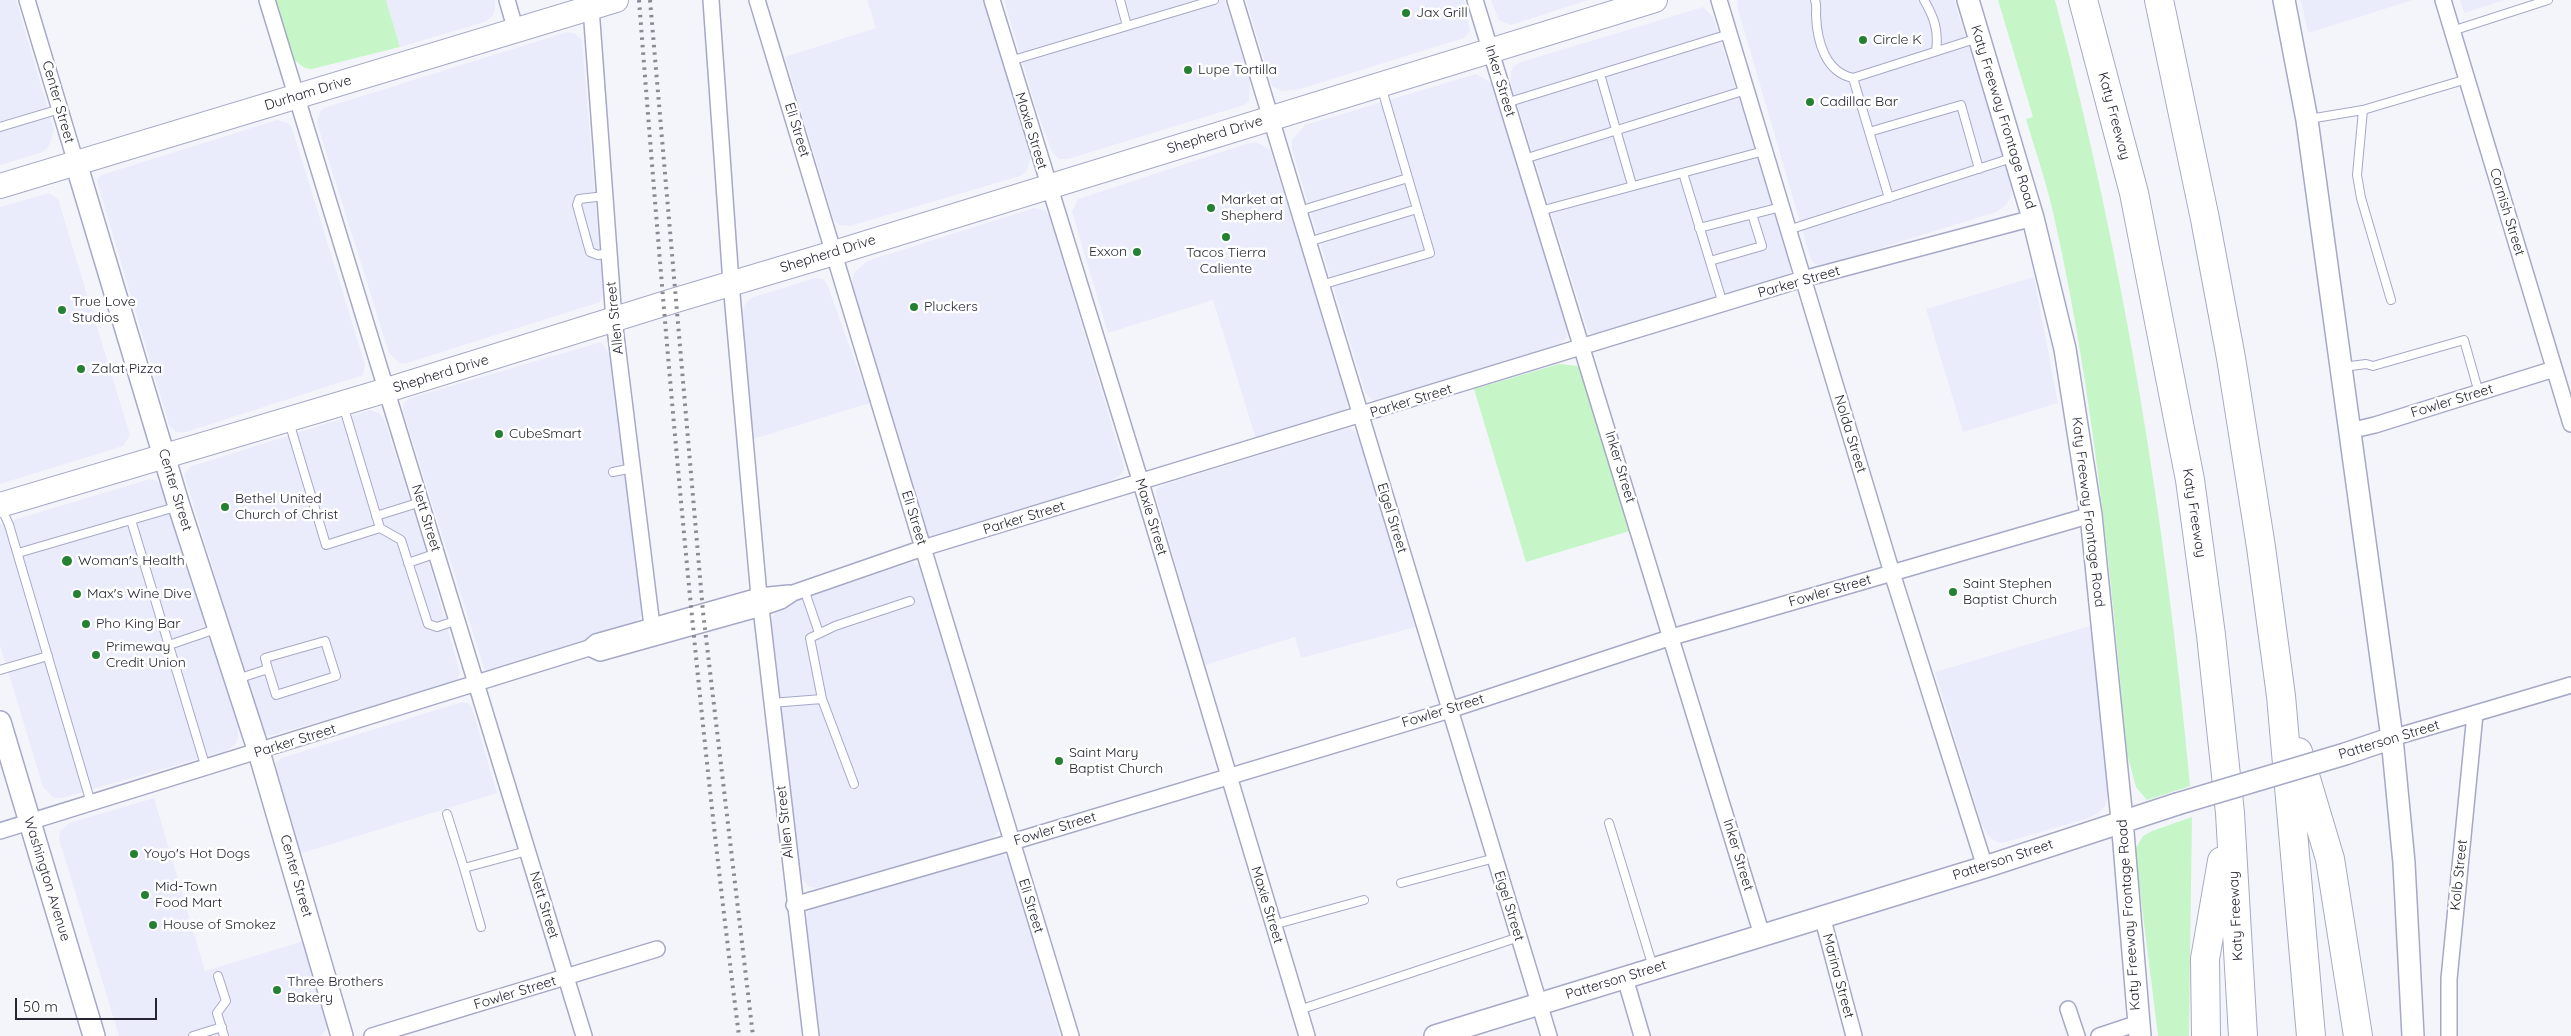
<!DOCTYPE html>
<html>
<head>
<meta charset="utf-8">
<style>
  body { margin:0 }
  #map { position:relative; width:2571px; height:1036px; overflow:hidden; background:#f4f5fb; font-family:Quicksand,sans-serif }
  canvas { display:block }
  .scale { position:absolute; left:15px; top:998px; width:142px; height:22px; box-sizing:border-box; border:2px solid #252632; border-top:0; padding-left:6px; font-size:15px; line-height:18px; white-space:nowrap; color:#252632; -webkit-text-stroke:4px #fff; paint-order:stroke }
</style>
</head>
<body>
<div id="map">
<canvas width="2571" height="1036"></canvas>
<div class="scale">50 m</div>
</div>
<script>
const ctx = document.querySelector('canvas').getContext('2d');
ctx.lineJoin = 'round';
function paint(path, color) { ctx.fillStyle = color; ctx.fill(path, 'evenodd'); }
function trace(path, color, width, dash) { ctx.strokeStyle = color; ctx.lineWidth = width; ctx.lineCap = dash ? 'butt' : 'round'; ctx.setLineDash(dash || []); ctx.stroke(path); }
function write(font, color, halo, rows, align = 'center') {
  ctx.font = font + ' Quicksand,sans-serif'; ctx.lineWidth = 5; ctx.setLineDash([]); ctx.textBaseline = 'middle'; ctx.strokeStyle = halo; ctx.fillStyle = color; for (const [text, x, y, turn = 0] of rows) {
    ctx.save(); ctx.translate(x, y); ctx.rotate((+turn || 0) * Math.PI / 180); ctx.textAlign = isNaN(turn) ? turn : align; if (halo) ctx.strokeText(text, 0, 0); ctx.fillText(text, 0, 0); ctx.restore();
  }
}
paint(new Path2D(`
  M0,0H16L54,130L49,146L43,152L0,165Z
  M386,0H495V10L492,16L485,22L400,47Z
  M867,0H985L1029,144L1031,155L1027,171L1020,176L850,226L839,225L834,220L785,57L876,28Z
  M1004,0H1225L1250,80L1249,101L1244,105L1068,159H1059L1052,152L1036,108Z
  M1246,0H1464L1470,31L1464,38L1297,90L1281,91L1272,86Z
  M1491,0H1588L1511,25L1499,20Z
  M1738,0H1954L2012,185L2011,197L2005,206L1996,212L1829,264L1821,266L1815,264L1811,260L1737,6Z
  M2301,0H2413L2308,33Z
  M2460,0H2504L2464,13Z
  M1703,7L1713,17L1791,264L1790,273L1786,279L1594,335L1588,331L1511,85V72L1514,66L1521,62Z
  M567,32L574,33L582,40L603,295L600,302L407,363H400L389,353L317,123L320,112L324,108Z
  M1476,74L1491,83L1568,329L1567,338L1553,348L1377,402L1371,399L1365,392L1292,150V140L1305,125Z
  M277,120L288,123L292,128L365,364L363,375L186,432H176L169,425L97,181L101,175Z
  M1249,143H1258L1270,150L1345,383L1348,406L1344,412L1256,439L1213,300L1108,333L1072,212L1078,199Z
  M49,193L58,199L130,435L123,446L0,484V207Z
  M1034,208L1045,210L1049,215L1124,466L1123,473L1107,483L933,538L928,537L852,284L854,273L867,261Z
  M2034,277L2058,403L1963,432L1926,309Z
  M815,278L823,279L827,284L870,403L750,440L743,311L745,304L751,298Z
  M601,342L610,355L643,606L641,616L631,626L485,671L403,411L404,403L410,398Z
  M370,410L379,413L384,419L422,538L460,673L457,680L451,683L269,736L262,730L184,474L192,466Z
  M1348,428L1354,430L1363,446L1416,627L1301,658L1295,637L1205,665L1156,497L1157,488L1166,484Z
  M150,479L157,481L162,486L238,726V738L235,745L228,750L63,798H54L43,787L0,645V524Z
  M913,562L920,566L924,573L998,817L1000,829L992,839L818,888L809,887L799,876L771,626L772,617L783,605Z
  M2093,625L2108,796L2105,806L2097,814L2086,819L2002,843L1995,841L1987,835L1981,823L1935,672Z
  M462,702L468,703L472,708L497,793L299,854L274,767L276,762L281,758Z
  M154,798L205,971L304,941L329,1025L321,1036H119L59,839L60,831L69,823Z
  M995,853L1004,855L1010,862L1060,1036H817L804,922L811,907Z`), '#eaecfb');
paint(new Path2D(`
  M276,0H386L400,47L312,69L305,68L294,60Z
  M1998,0H2055C2123,257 2166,521 2190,786L2147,800L2136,787L2127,754C2111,575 2094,397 2055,221C2048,187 2036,153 2026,119L2033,117Z
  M1559,364L1578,366L1584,373L1633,530L1526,562L1474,389Z
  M2192,817L2189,1036H2158L2135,850L2143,836L2152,831Z`), '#c6f6c7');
const lane = new Path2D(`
  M1120,0L1127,26
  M1815,0C1817,6 1816,10 1816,15C1817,41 1825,72 1853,78L1978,38
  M1924,0C1934,17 1939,31 1936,51
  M2452,31L2548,0
  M1010,61L1214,0
  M1600,74L1632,185
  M1853,78L1889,198
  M1506,103L1729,34
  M2363,110L2357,175L2361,198L2391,300
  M2309,119L2363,110L2467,79
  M0,127L60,109
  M1869,132L1961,105L1979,169
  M1524,159L1746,90
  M1683,173L1723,304
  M605,196L579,199L577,205L590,252L598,255L609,253
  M1299,211L1408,178
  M1540,211L1764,151
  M1699,228L1781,207
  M1788,230L2015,157
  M1308,242L1417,209
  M1710,261L1762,246L1752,214
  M1321,285L1430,253L1381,86
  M2343,367L2366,364L2373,366L2464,340L2479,393
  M289,422L326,545L380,528L343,405
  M613,472L633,468
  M1,507L9,525L91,803
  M376,516L421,502
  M131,520L206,768
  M380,528L401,540L428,624L437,627L458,620
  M18,553L179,506
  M408,563L437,553
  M804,589L819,633
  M169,645L216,629
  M0,670L48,656
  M237,679L268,669L265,658L325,641L336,676L276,695L268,669
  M822,699L854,784
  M771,703L822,699L810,638L835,626L910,601
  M447,814L464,868
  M1609,823L1653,967
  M1401,883L1495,858
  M1273,925L1364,900
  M481,927L464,868L527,851
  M218,976L226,1001L217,1013L224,1036
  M1299,1010L1519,937
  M193,1036L222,1027`);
const street = new Path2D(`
  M27,0L76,163
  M267,0L584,1036
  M507,0L516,31
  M711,0L731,283L759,596
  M757,0L1071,1036
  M992,0L1141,483L1307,1036
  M1235,0L1549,1036
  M1475,0L1762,935
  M1719,0L1892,573L1985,867
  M2443,0L2571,424
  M591,8L614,320L652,626
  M2349,431L2375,425L2554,369
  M761,608L811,1036
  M589,648L600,653L761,608L781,601L793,593L923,548L1803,279L2033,218
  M2392,738L2571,685
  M0,831L589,648L596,642L759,596L789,593
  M794,905L1012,842L1450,710L1672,637L2091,515
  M1822,916L1854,1036
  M1625,978L1642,1036
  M2068,1009L2077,1036
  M372,1036L657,949
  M2099,1036L2138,1023
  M2449,1036V979L2475,714`);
const secondary = new Path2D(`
  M1968,0L2033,218L2065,349L2091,515L2122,820L2140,1036
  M2284,0L2307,120L2392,738L2404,863L2413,1036
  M76,163L179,506L259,752L342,1036
  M0,722L94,1036
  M2345,754L2392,738
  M1435,1036L1985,867L2177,804`);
const primary = new Path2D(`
  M0,186L616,0
  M0,505L387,390L676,300L834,253L1655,0`);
const highway = new Path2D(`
  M2083,0L2134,193L2190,480L2211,635L2230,813L2243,1036
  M2159,0L2205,219L2231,358L2261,547L2281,696L2311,1036
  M2298,752L2330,859L2358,1036
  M2206,1036L2205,959L2222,861`);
trace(lane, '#a6a9c6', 10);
trace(street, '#a6a9c6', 18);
trace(secondary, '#a6a9c6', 24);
trace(primary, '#a6a9c6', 26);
trace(highway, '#a6a9c6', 30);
trace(lane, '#fff', 8);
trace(street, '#fff', 15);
trace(secondary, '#fff', 21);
trace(primary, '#fff', 24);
trace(highway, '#fff', 28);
trace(new Path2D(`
  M639,0C666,346 695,692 739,1036
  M650,0L703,612L753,1036`), '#898a93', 4, [2.5, 5]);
const secondaryBridge = new Path2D(`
  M2177,804L2345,754`);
trace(secondaryBridge, '#a6a9c6', 24, []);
trace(secondaryBridge, '#fff', 21);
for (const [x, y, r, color] of [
  [1406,13,5,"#248132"],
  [1863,40,5,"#248132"],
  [1188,70,5,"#248132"],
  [1810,102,5,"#248132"],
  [1211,208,5,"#248132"],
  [1226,237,5,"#248132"],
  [1137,252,5,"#248132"],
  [914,307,5,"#248132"],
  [62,310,5,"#248132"],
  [81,369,5,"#248132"],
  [499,434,5,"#248132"],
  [225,507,5,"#248132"],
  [67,561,6,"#248132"],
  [1953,592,5,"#248132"],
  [77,594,5,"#248132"],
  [86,624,5,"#248132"],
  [96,655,5,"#248132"],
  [1059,761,5,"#248132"],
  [134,854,5,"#248132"],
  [145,895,5,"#248132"],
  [153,925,5,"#248132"],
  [277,990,5,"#248132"]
]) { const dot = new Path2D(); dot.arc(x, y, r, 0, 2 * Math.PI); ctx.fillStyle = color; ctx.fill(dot); trace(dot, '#fff', 2); }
write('14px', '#252632', '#fff', [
  ["Jax Grill",1416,13],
  ["Circle K",1873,40],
  ["Lupe Tortilla",1198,70],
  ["Cadillac Bar",1820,102],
  ["Market at",1221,200],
  ["Shepherd",1221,216],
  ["Exxon",1127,252,"right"],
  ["Tacos Tierra",1226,253,"center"],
  ["Caliente",1226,269,"center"],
  ["True Love",72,302],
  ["Studios",72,318],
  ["Pluckers",924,307],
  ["Zalat Pizza",91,369],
  ["CubeSmart",509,434],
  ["Bethel United",235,499],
  ["Church of Christ",235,515],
  ["Woman's Health",78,561],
  ["Saint Stephen",1963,584],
  ["Baptist Church",1963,600],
  ["Max's Wine Dive",87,594],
  ["Pho King Bar",96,624],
  ["Primeway",106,647],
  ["Credit Union",106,663],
  ["Saint Mary",1069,753],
  ["Baptist Church",1069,769],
  ["Yoyo's Hot Dogs",144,854],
  ["Mid-Town",155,887],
  ["Food Mart",155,903],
  ["House of Smokez",163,925],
  ["Three Brothers",287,982],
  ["Bakery",287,998]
], 'left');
write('14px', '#252632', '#fff', [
  ["Inker Street",1500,81,73],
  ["Durham Drive",308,93,-17],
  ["Center Street",58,102,74],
  ["Katy Freeway",2114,116,75],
  ["Katy Freeway Frontage Road",2003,117,73],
  ["Eli Street",797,130,73],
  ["Maxie Street",1031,131,73],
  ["Shepherd Drive",1215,135,-17],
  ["Cornish Street",2507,212,73],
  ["Shepherd Drive",828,254,-17],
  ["Parker Street",1799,282,-16],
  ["Allen Street",615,318,-96],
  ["Shepherd Drive",441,374,-17],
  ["Parker Street",1411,401,-17],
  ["Fowler Street",2452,401,-17],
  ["Nolda Street",1850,434,73],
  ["Inker Street",1620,467,73],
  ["Center Street",175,490,73],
  ["Katy Freeway Frontage Road",2088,512,83],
  ["Katy Freeway",2194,513,81],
  ["Maxie Street",1151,517,73],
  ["Nett Street",426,518,73],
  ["Eli Street",914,518,73],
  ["Parker Street",1024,518,-17],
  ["Eigel Street",1392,518,73],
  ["Fowler Street",1830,591,-16],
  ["Fowler Street",1443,711,-17],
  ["Patterson Street",2389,740,-17],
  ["Parker Street",295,741,-17],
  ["Allen Street",785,822,-96],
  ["Fowler Street",1055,829,-17],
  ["Inker Street",1738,855,73],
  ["Patterson Street",2003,860,-18],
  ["Kolb Street",2459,875,-84],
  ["Center Street",296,876,74],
  ["Washington Avenue",47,879,73],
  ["Nett Street",544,905,73],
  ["Maxie Street",1267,905,73],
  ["Eli Street",1031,906,73],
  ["Eigel Street",1509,906,73],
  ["Katy Freeway Frontage Road",2129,915,-94],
  ["Katy Freeway",2236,916,-93],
  ["Marina Street",1838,976,75],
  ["Patterson Street",1616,980,-17],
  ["Fowler Street",515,993,-17]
]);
</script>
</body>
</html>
